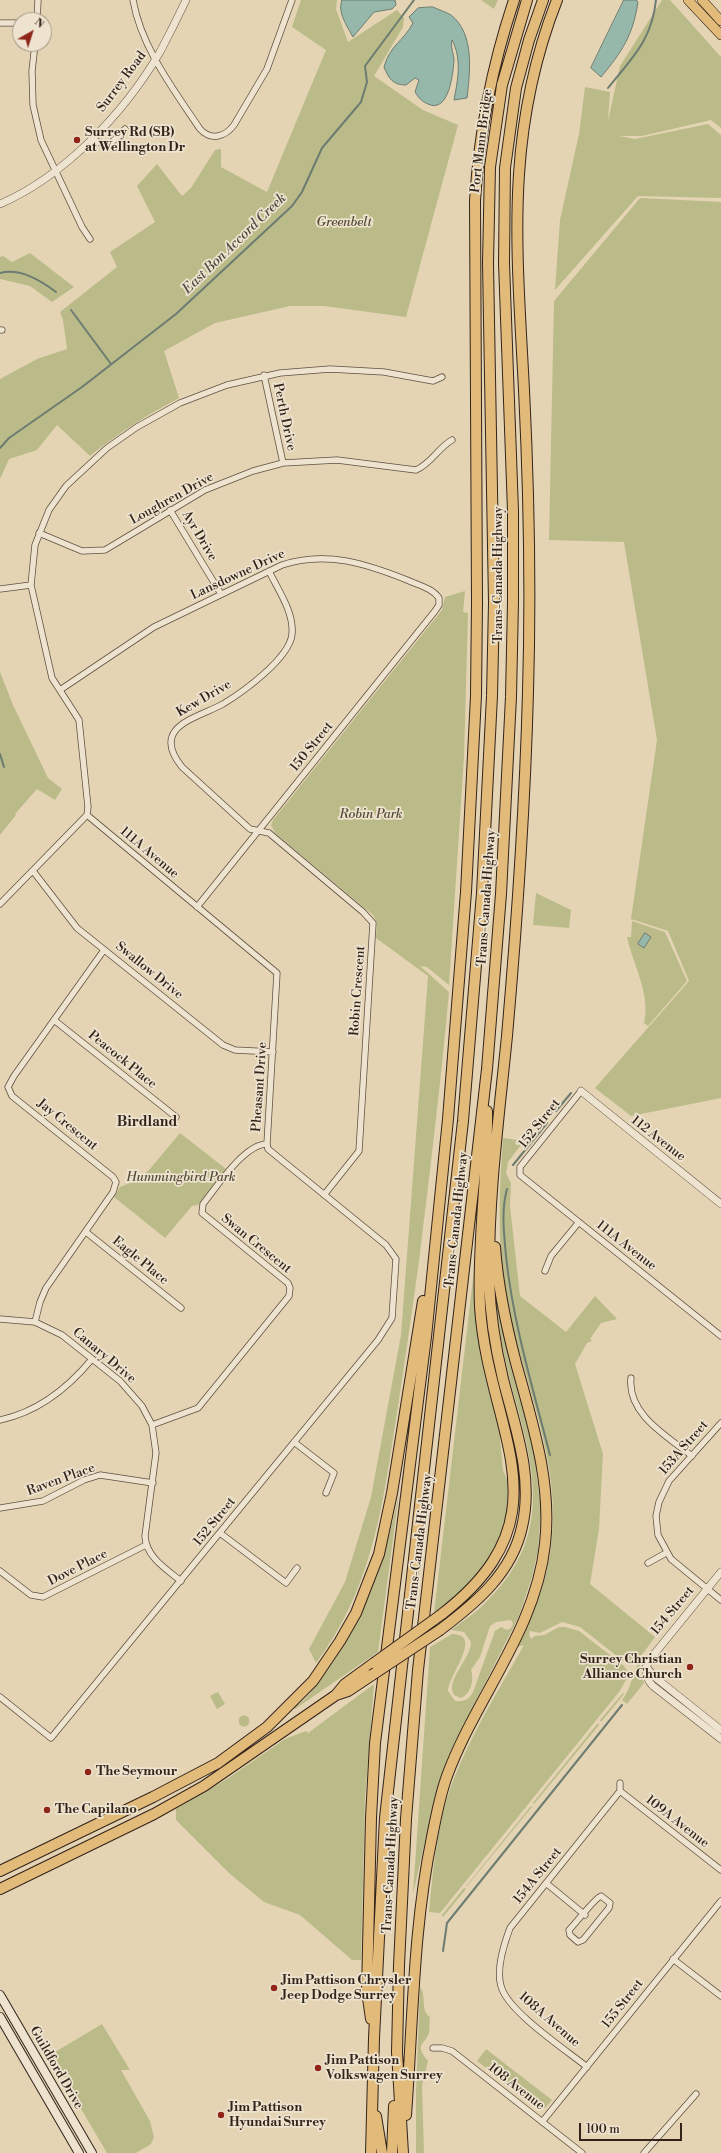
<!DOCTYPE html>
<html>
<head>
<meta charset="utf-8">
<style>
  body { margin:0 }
  #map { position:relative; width:721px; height:2153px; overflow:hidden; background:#e4d4b4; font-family:"Libre Bodoni",serif }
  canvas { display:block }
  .north { position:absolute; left:12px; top:12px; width:40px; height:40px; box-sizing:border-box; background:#ede3ce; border:1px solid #a29686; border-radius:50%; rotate:39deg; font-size:11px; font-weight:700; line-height:16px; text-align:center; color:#32231b }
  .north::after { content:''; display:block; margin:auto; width:14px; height:18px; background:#8f2418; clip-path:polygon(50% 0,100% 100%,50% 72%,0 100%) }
  .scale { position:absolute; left:579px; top:2123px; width:103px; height:18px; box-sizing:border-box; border:2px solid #32231b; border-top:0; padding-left:5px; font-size:12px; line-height:14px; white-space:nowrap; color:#32231b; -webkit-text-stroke:3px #ede3ce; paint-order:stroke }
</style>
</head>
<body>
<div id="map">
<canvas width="721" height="2153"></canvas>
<div class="north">N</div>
<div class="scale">100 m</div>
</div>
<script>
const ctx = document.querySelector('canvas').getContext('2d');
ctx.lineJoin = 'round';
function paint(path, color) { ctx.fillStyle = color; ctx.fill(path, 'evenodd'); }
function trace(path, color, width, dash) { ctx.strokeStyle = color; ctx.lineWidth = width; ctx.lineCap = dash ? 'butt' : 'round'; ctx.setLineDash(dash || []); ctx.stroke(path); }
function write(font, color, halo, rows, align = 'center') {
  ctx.font = font + ' "Libre Bodoni",serif'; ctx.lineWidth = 3.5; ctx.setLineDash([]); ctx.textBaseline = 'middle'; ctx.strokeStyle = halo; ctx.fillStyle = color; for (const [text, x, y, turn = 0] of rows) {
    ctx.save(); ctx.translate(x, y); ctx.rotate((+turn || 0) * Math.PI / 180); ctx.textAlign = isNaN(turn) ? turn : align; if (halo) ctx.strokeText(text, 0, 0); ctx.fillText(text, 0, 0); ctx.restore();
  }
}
paint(new Path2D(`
  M301,0H337L336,9L348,42L397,10L404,18L403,27L374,76L423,110L458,125L406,317L324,306H290L215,323L164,351L179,398C147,415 118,433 90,456L57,425L37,450L9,459L0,479V379L37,359L67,349L63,320L60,312L117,267L110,252L155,222L137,186L157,164L182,196L191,188L215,150L221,149V167L267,192L326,50L292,27Z
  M481,0H498L494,9Z
  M662,0H670L721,57V128L711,120L642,136H619L635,139L708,124L721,135V198L638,196L555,290L560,220L579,134L585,87L610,92L608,121L620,66Z
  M640,198L721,202V1098L631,1116L595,1088L689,981L668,931L631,919L657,740L624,542L549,540L554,301Z
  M30,253L74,287L52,302L30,286L0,279V257L3,256L12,262Z
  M465,591L463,612L468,613L464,757L449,985L427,967L420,966L449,992C441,1082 430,1171 419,1261C411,1318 403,1375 394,1432C381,1517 369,1592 316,1663L309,1649L345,1582L371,1497L401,1335L428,976L376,938L377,923L373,915L275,833L271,825L273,820L442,610L445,597Z
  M0,672L13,705L48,778L62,789L55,800L37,789L15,814L16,815L0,835Z
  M536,893L571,910L569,928L533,925Z
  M632,921L665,932L687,981L648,1026L644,1023C651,994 633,965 627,937H631Z
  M180,1133L226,1169L198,1205L192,1206L165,1238L114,1197L120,1187L137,1180L149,1170Z
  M503,1138L524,1141L508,1162L506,1173L511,1183L510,1206L520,1296L566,1332L595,1296L617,1319L601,1323L590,1339L592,1341L587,1343L575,1364L603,1454L599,1529L590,1584L655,1637C647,1647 637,1668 622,1660L580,1627L562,1622L540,1633L530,1631L529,1635L531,1639L535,1636L544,1635L559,1627H565L579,1631L624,1666L628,1672L627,1678L619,1692L440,1913L429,1912C433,1870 437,1825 451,1786C470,1736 498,1691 524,1645L517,1647C534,1615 546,1583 551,1547C563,1462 522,1380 506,1298C497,1245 499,1191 503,1138Z
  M474,1270L475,1271L499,1427L503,1470L508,1482L507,1511L497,1545L483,1569L448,1603L434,1613Z
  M496,1307H499L534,1454L541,1510L538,1550L532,1577L519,1616L457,1739L442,1776L432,1811L413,1894L430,1647L452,1634C484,1634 448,1676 448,1691L455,1701C463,1702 469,1700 473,1692L495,1631L501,1627L507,1630L511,1628L513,1624L511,1620L496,1622L490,1626L480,1657L471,1670C474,1679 472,1693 461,1698L454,1695C445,1680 471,1659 471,1642L464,1632L451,1630C463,1621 476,1613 486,1602C560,1530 530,1457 508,1373C503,1351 499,1329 496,1307Z
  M399,1494L378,1652L295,1709L294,1707C306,1701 315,1687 323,1676C366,1619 384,1562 399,1494Z
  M641,1658L639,1671L644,1683L627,1704L622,1700C632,1688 632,1672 641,1658Z
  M374,1684L365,1799L361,1960H352L300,1915L264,1902L230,1874L176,1820V1809L227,1779L285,1739L306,1731L308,1733Z
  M218,1692L225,1704L217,1709L210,1696Z
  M623,1693L624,1694L601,1722L600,1720Z
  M238.5 1721a5.5 5.5 0 1 1 11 0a5.5 5.5 0 1 1-11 0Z
  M598,1723L599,1725L534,1804L533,1803Z
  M531,1806L532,1807L467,1886V1885Z
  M464,1888L466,1889L443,1917L442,1915Z
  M420,1987C427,1996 420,2011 430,2017C429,2022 430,2029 429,2033C424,2046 414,2044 428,2061L422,2086L424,2153H416V2093Z
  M102,2024L130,2070H121L150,2121L154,2137L151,2144L136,2153H107L70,2090L64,2073L57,2065L51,2062L54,2058L50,2050L52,2047L55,2052Z
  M486,2049L552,2100L545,2108H538L477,2061Z`), '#babb89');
const water = new Path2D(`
  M342,0H395L396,5L392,9L374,12L353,37C347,26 337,12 342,0Z
  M624,0H636L638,2C633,35 622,52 601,77L591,68Z
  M433,7C439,10 446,12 451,15C475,34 470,72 467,98L454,100C458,79 462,59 452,40C450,47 454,53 454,61C453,73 449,114 428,104C421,101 419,98 415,92L419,80L415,78L406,85C393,85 389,79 384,67C390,45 403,42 413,23L409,17L418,8Z
  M645,933L651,937L644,948L638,944Z`);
paint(water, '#95b8aa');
trace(water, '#6d7c71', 1);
trace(new Path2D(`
  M608,88C632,58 652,40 656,0
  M0,273C20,268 40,280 56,292
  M71,310L111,364
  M0,448L9,438L82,387L176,314L292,206L302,192L322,148L361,102L367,82L365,66L414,0
  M0,754L4,767
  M556,1111L571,1093
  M513,1165L547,1123
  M507,1189C501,1211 504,1233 506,1256C513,1323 533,1389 550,1455
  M443,1951L447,1923L622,1705`), '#6d7c71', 2);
const minor = new Path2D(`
  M133,0C141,47 174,90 200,129C211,141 225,137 234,125L267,69L292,0
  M37,20L38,0
  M0,23H20
  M35,44L32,71L33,105L41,140L82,227L90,239
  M91,139L108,146L125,129
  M0,330H2
  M264,375L283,463
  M170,510L221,594
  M39,533L82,551L105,550L205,490L253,471L283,463L337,460L416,470C431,464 438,448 452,440
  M269,571C278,590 294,612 292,634C290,658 243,692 223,704C198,718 149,726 182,767L250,829L269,833L363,912L373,923L359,1151L324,1195
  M0,589L31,585
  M60,690L154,627L282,565C326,550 367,564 407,580C418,585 432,588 439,598V605L435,611L197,907
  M87,815L88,807L79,720L52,678L31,585L35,545L49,510L66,486L107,448L137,427L180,403L227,385L280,373L330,369L384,372L433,381L442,377
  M33,871L77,928L223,1045L235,1050L273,1052
  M0,904L87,815
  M54,1020L176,1117
  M581,1091L520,1167V1175L721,1336
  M86,1232L181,1308
  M545,1271L551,1256L579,1222
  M0,1319L35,1322L62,1335L120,1381L142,1406L152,1425L156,1453L145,1536C146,1557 166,1569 181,1581
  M35,1322L40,1302L46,1288L113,1192L116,1182L113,1177L12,1096L8,1087L14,1076L104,950
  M631,1378C627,1414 667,1436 692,1456
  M0,1420C38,1412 68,1388 92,1359
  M721,1423L669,1481L659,1502L656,1516L658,1535L671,1559L721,1600
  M152,1425L198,1408L289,1296L290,1288L288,1283L202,1213L203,1204C216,1188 244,1144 267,1144
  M294,1442L334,1473L326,1493
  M0,1508L43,1501L84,1480L100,1475L153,1483
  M220,1533L286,1583L297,1568
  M648,1563L666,1553
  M0,1571L31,1595L43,1597L146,1545
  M0,1697L51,1738L378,1340L392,1318L396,1259L386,1245L268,1149L267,1144L277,973L87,815
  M620,1783V1791
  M620,1791L721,1870
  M546,1883L585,1915
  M601,1896L610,1903L609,1908L583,1940L578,1942L570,1935L569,1930C576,1923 595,1898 601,1896Z
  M673,1959L721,1996
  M433,2048H442L452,2051L582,2153
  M587,2067C566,2050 507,2011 501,1986C496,1969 504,1944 510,1928L620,1791
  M542,2122L721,1901
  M644,2153L696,2094`);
const tertiary = new Path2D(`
  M0,204C65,176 125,112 160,52C169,35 178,17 186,0
  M581,1091L721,1204
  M721,1572L651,1658C644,1668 644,1677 653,1686L721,1739
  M646,1667L656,1678L721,1730`);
const secondary = new Path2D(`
  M0,1995L92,2153
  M0,2017L79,2153`);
const trunk = new Path2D(`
  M688,0L721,35
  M702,0L721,21`);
const motorway = new Path2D(`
  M442,1614C571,1514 488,1433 480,1307C477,1241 488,1176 487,1111
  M440,1630C476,1603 512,1573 522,1527C534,1477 515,1427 503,1379C495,1346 490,1313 489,1279C488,1198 499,1116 507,1036C517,922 525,807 528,692C531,591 529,491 524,390C517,250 504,135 557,0
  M336,1695L348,1691L372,1675
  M0,1871L153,1797L218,1763L267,1727L313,1681L340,1641L356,1613L379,1554L392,1493L423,1301
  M0,1889L154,1814L204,1786L336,1695L345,1684L374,1663
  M371,2019L367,1991L371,1818L375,1743L426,1337L448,1119L466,892L476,696L477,603L475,201C479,132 492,66 514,0
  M406,2115C413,2022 413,1928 432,1837C436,1816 440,1795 447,1776C476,1697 536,1630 545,1544C552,1482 532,1422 516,1363C506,1325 498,1287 495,1247
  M376,2116L382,2153
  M371,2153L374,2038L385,1818L463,1121L482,893L492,696L494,603L488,263L490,167L502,85L527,0
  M392,2153L394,2106
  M403,2153L397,2052L399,1965L406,1819L418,1670L487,1069L501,894L511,697L513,602V511L504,263L505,168L516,88L529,40L543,0`);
trace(minor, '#5e4f41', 7);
trace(tertiary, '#5e4f41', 8);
trace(secondary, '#32231b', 10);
trace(trunk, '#32231b', 10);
trace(motorway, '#32231b', 12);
trace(minor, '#ede3ce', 5.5);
trace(tertiary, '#ede3ce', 7);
trace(secondary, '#ede3ce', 8);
trace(trunk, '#e2ba7a', 9);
trace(motorway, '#e2ba7a', 10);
const motorwayBridge = new Path2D(`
  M374,1663L442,1614
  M372,1675L440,1630`);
trace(motorwayBridge, '#32231b', 12, []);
trace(motorwayBridge, '#e2ba7a', 10);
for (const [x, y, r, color] of [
  [77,140,4,"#8f2418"],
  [690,1667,4,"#8f2418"],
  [88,1772,4,"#8f2418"],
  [47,1810,4,"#8f2418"],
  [274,1988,4,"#8f2418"],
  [318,2068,4,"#8f2418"],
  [221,2115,4,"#8f2418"]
]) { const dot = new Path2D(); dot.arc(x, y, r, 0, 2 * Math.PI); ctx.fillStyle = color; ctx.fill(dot); trace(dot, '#ede3ce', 1.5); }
write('13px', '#32231b', '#ede3ce', [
  ["Surrey Road",122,82,-53],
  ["Port Mann Bridge",482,141,-83],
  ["Perth Drive",284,417,78],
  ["Loughren Drive",172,499,-29],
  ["Ayr Drive",199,536,59],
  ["Lansdowne Drive",238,575,-25],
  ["Trans-Canada Highway",499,575,-90],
  ["Kew Drive",204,699,-30],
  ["150 Street",312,747,-51],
  ["111A Avenue",149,853,40],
  ["Trans-Canada Highway",487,898,-86],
  ["Swallow Drive",149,971,39],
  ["Robin Crescent",358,991,-86],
  ["Peacock Place",122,1060,39],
  ["Pheasant Drive",260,1087,-86],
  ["152 Street",540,1124,-52],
  ["Jay Crescent",67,1125,39],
  ["112 Avenue",658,1139,38],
  ["Trans-Canada Highway",457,1220,-84],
  ["Swan Crescent",256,1244,39],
  ["111A Avenue",626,1246,38],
  ["Eagle Place",140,1261,39],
  ["Canary Drive",104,1356,40],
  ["153A Street",684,1448,-49],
  ["Raven Place",61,1480,-20],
  ["152 Street",215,1522,-51],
  ["Trans-Canada Highway",420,1542,-83],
  ["Dove Place",78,1568,-27],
  ["154 Street",673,1611,-50],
  ["109A Avenue",677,1822,38],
  ["Trans-Canada Highway",391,1865,-87],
  ["154A Street",538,1876,-51],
  ["155 Street",623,2004,-52],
  ["108A Avenue",549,2020,41],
  ["Guildford Drive",56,2068,60],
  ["108 Avenue",516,2087,38]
]);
write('bold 13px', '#32231b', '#ede3ce', [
  ["Surrey Rd (SB)",85,133],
  ["at Wellington Dr",85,148],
  ["Surrey Christian",682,1660,"right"],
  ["Alliance Church",682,1675,"right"],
  ["The Seymour",96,1772],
  ["The Capilano",55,1810],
  ["Jim Pattison Chrysler",282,1981],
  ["Jeep Dodge Surrey",282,1996],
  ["Jim Pattison",326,2061],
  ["Volkswagen Surrey",326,2076],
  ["Jim Pattison",229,2108],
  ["Hyundai Surrey",229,2123]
], 'left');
write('italic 13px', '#544936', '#ede3ce', [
  ["Greenbelt",344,223],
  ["Robin Park",371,815],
  ["Hummingbird Park",181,1178]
]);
write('italic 14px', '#4b483f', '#ede3ce', [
  ["East Bon Accord Creek",235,244,-44]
]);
write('bold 14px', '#32231b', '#ede3ce', [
  ["Birdland",147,1123]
]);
</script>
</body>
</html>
